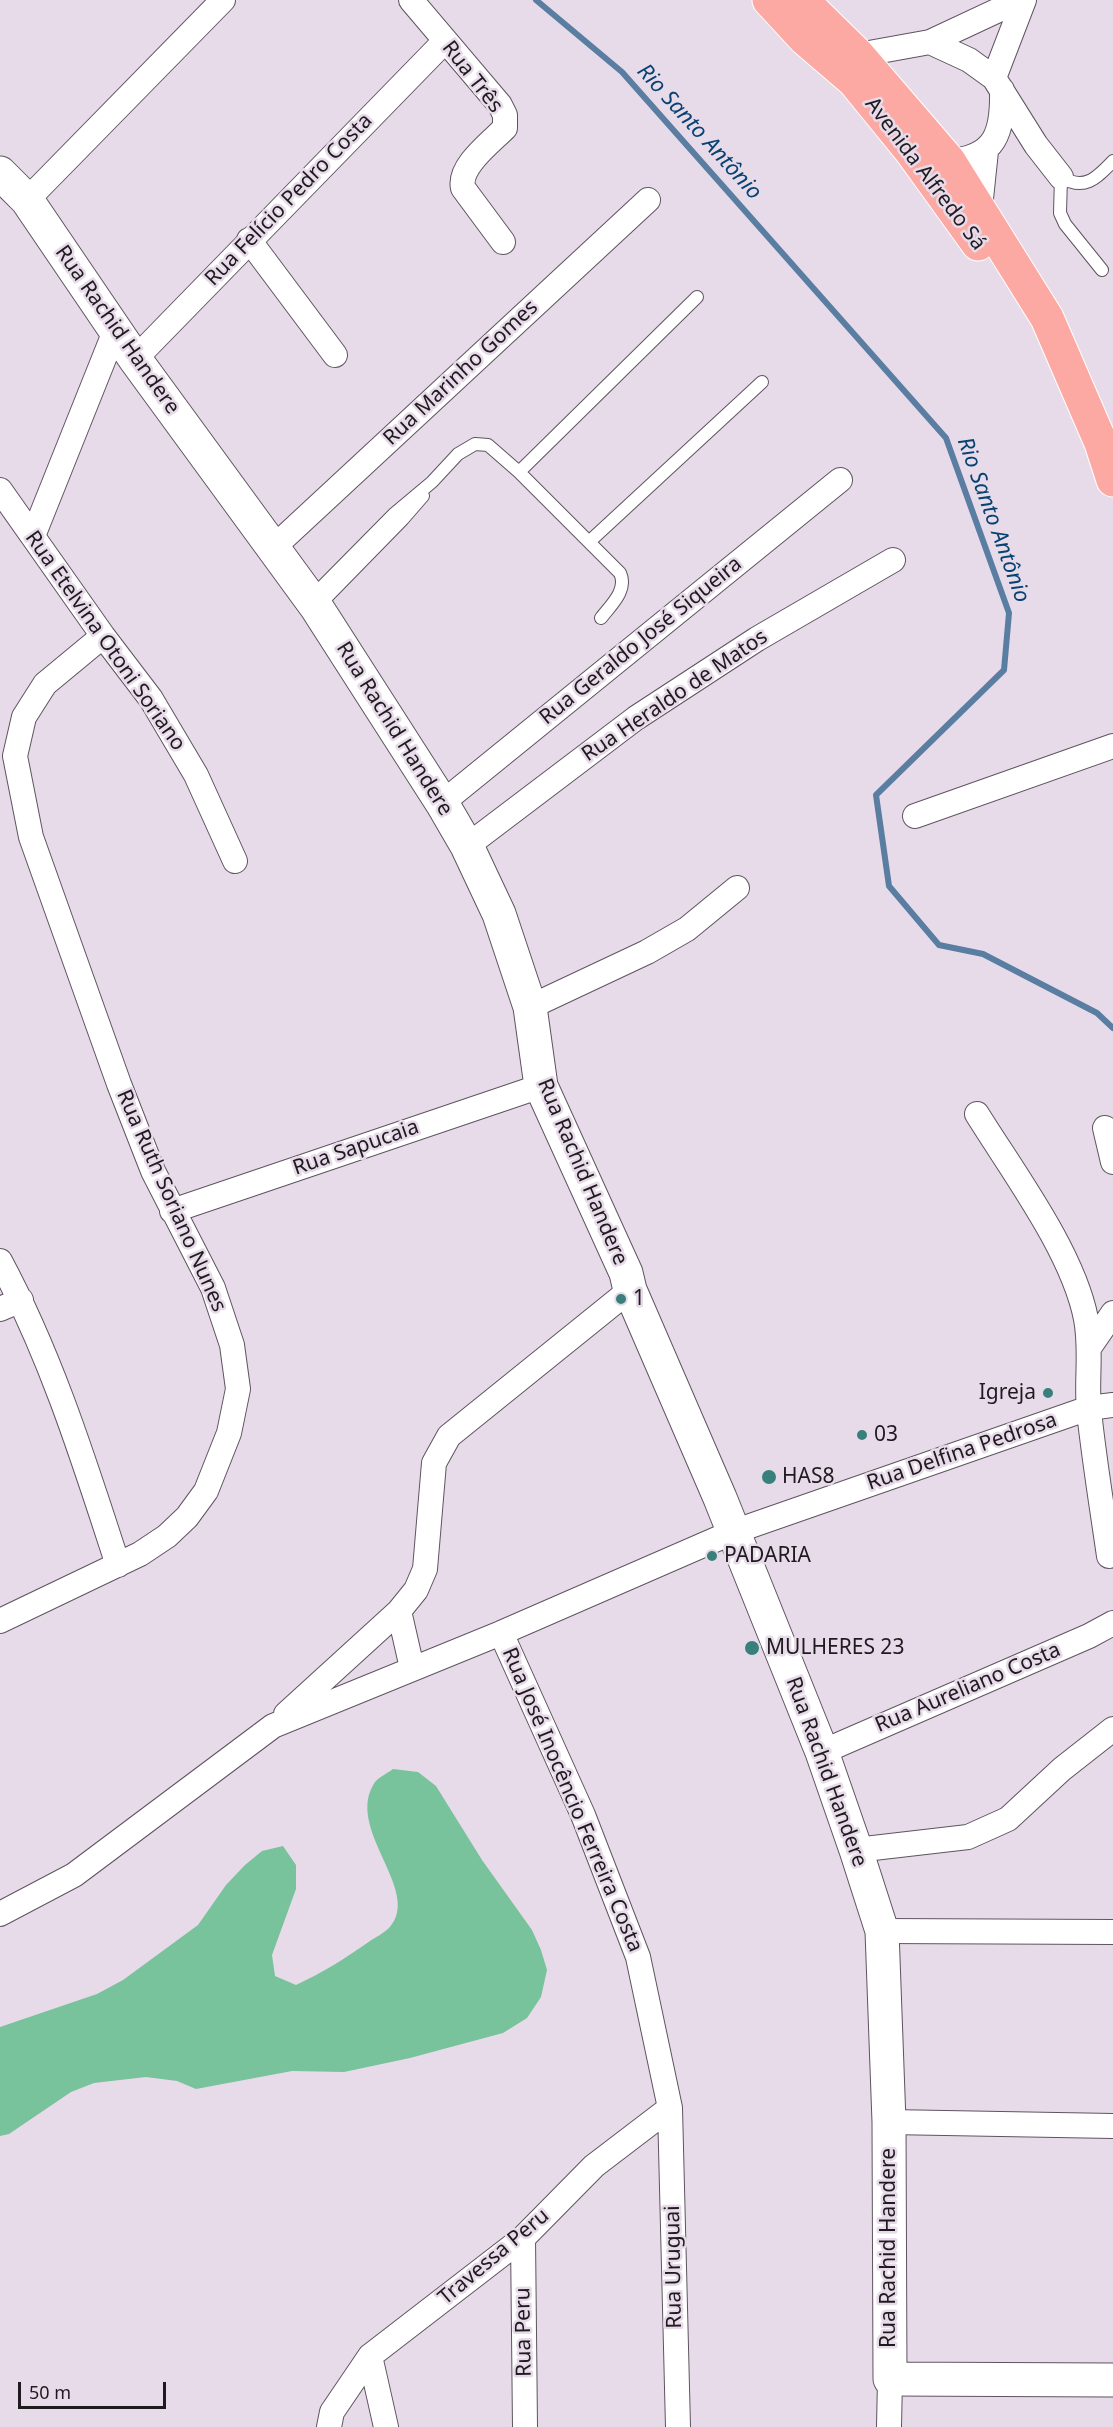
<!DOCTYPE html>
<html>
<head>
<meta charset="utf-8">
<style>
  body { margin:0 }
  #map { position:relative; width:1113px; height:2427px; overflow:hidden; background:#e8dbe9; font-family:"Noto Sans",sans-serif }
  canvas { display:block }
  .scale { position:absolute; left:18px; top:2382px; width:148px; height:27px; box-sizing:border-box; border:3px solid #1e1a1f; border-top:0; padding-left:8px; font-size:18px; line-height:21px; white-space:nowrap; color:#1e1a1f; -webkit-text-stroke:4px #e8dbe9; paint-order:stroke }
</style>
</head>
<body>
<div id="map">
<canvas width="1113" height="2427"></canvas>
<div class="scale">50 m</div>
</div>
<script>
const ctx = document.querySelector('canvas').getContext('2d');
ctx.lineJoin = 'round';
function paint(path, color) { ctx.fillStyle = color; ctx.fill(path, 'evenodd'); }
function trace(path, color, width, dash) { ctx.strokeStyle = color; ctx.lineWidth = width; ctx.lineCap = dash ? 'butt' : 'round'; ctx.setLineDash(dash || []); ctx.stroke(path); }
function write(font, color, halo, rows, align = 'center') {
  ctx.font = font + ' "Noto Sans",sans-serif'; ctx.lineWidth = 5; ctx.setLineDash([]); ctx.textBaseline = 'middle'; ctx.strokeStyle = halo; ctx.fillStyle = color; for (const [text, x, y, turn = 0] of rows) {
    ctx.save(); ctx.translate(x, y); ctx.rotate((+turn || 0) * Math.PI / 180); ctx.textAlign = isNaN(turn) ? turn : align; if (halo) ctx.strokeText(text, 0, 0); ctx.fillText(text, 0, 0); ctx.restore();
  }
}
paint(new Path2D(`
  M393,1769L418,1772L436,1786L482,1860L532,1930L541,1950L547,1970L541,1997L527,2018L503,2033L410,2058L344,2072L292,2071L196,2089L177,2081L146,2077L94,2083L71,2092L9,2134L0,2136V2027L97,1994L123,1980L198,1925L226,1885L245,1865L262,1851L283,1846L296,1865V1889L272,1955L275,1976L296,1985C322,1973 346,1958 370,1941C376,1937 384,1933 389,1928C424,1891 343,1829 375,1782C379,1777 388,1773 393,1769Z`), '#78c29c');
trace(new Path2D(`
  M536,0L622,72L946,438L1009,613L1004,670L876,795L889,886L939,945L983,954L1097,1013L1113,1028`), '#5a7da2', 6);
const lane = new Path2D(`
  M1102,270L1065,224L1060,213L1061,177C1084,191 1096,179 1113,161
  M519,472L697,297
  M590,541L762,382
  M311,598L395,513L432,482L458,454L475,444L488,445L519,472L620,573C628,590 611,605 601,618
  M317,607L403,519L423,496`);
const street = new Path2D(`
  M411,0L500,105L505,115V128C490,143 458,167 463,188L503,242
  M930,42L969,60L994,78L1036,145L1061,177
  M858,55L930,42L1020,0
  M994,78L1024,0
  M949,161C996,158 1003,132 1002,90
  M27,200L223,0
  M980,208L986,151
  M249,240L335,355
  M135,359L445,41
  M0,490L103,636L151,699L196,775L235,861
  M33,536L115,331
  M274,547L648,200
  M442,803L840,480
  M915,816L1113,746
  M467,846L636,718L757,639L893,560
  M530,1007L647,952L687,929L737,888
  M977,1114C1013,1172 1073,1252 1086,1319C1092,1350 1086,1380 1089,1411C1094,1459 1102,1507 1109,1556
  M1105,1128L1113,1162
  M172,1211L541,1086
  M0,1261C52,1358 84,1461 118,1565
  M0,1309L21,1300
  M1089,1348L1113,1313
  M0,1621L140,1554L167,1536L187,1517L206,1491L229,1433L238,1389L232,1345L213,1288L153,1171L119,1084L31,837L15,756L24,717L45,684L103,636
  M501,1633L583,1815L638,1957L670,2108L678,2427
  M412,1668L399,1611L416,1590L425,1569L434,1463L449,1436L630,1290
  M286,1714L399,1611
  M822,1752L1089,1636L1113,1623
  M856,1850L968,1837L1008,1819L1062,1769L1113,1729
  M0,1914L74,1875L273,1726L501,1633L733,1532L1089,1408L1113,1405
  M882,1931L1113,1932
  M889,2122L1113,2126
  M523,2238L525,2427
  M370,2356L386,2427
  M329,2427L332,2412L370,2356L523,2238L594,2166L670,2108
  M889,2427L890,2379`);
const secondary = new Path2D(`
  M0,173L27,200L135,359L317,608L442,803L467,846L499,914L530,1007L541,1086L626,1273L630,1290L720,1498L822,1752L856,1850L882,1931L889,2122L890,2379L1113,2380`);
const highway = new Path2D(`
  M769,0L805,39L854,81L911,151L978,244
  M802,0L858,55L949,161L1047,318L1101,443L1113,480`);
trace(lane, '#5e5460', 14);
trace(street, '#5e5460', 26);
trace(secondary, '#5e5460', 35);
trace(highway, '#fff', 35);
trace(lane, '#fff', 12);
trace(street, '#fff', 24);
trace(secondary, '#fff', 33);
trace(highway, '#fca9a3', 33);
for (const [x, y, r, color] of [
  [621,1299,6,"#39807c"],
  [1048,1393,6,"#39807c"],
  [862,1435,6,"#39807c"],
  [769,1477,8,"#39807c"],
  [712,1556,6,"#39807c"],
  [752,1648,8,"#39807c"]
]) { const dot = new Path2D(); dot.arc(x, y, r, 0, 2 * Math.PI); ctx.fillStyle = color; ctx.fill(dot); trace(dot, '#e8dbe9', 2); }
write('21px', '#1e1a1f', '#e8dbe9', [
  ["Rua Três",472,77,52],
  ["Avenida Alfredo Sá",925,174,53],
  ["Rua Felício Pedro Costa",289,200,-46],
  ["Rua Rachid Handere",117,330,55],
  ["Rua Marinho Gomes",461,373,-43],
  ["Rua Etelvina Otoni Soriano",105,641,55],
  ["Rua Geraldo José Siqueira",641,641,-39],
  ["Rua Heraldo de Matos",675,696,-34],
  ["Rua Rachid Handere",394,729,58],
  ["Rua Sapucaia",356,1148,-19],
  ["Rua Rachid Handere",582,1172,67],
  ["Rua Ruth Soriano Nunes",171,1201,66],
  ["Rua Delfina Pedrosa",962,1452,-19],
  ["Rua Aureliano Costa",968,1688,-23],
  ["Rua Rachid Handere",826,1772,70],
  ["Rua José Inocêncio Ferreira Costa",572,1800,67],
  ["Rua Rachid Handere",889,2248,-90],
  ["Travessa Peru",494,2257,-40],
  ["Rua Uruguai",674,2267,-91],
  ["Rua Peru",524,2332,-91]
]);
write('21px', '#1e1a1f', '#e8dbe9', [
  ["1",633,1299],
  ["Igreja",1036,1393,"right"],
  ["03",874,1435],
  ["HAS8",782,1477],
  ["PADARIA",724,1556],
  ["MULHERES 23",766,1648]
], 'left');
write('italic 22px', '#084272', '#e8dbe9', [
  ["Rio Santo Antônio",699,132,48],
  ["Rio Santo Antônio",993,520,70]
]);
</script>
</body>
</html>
